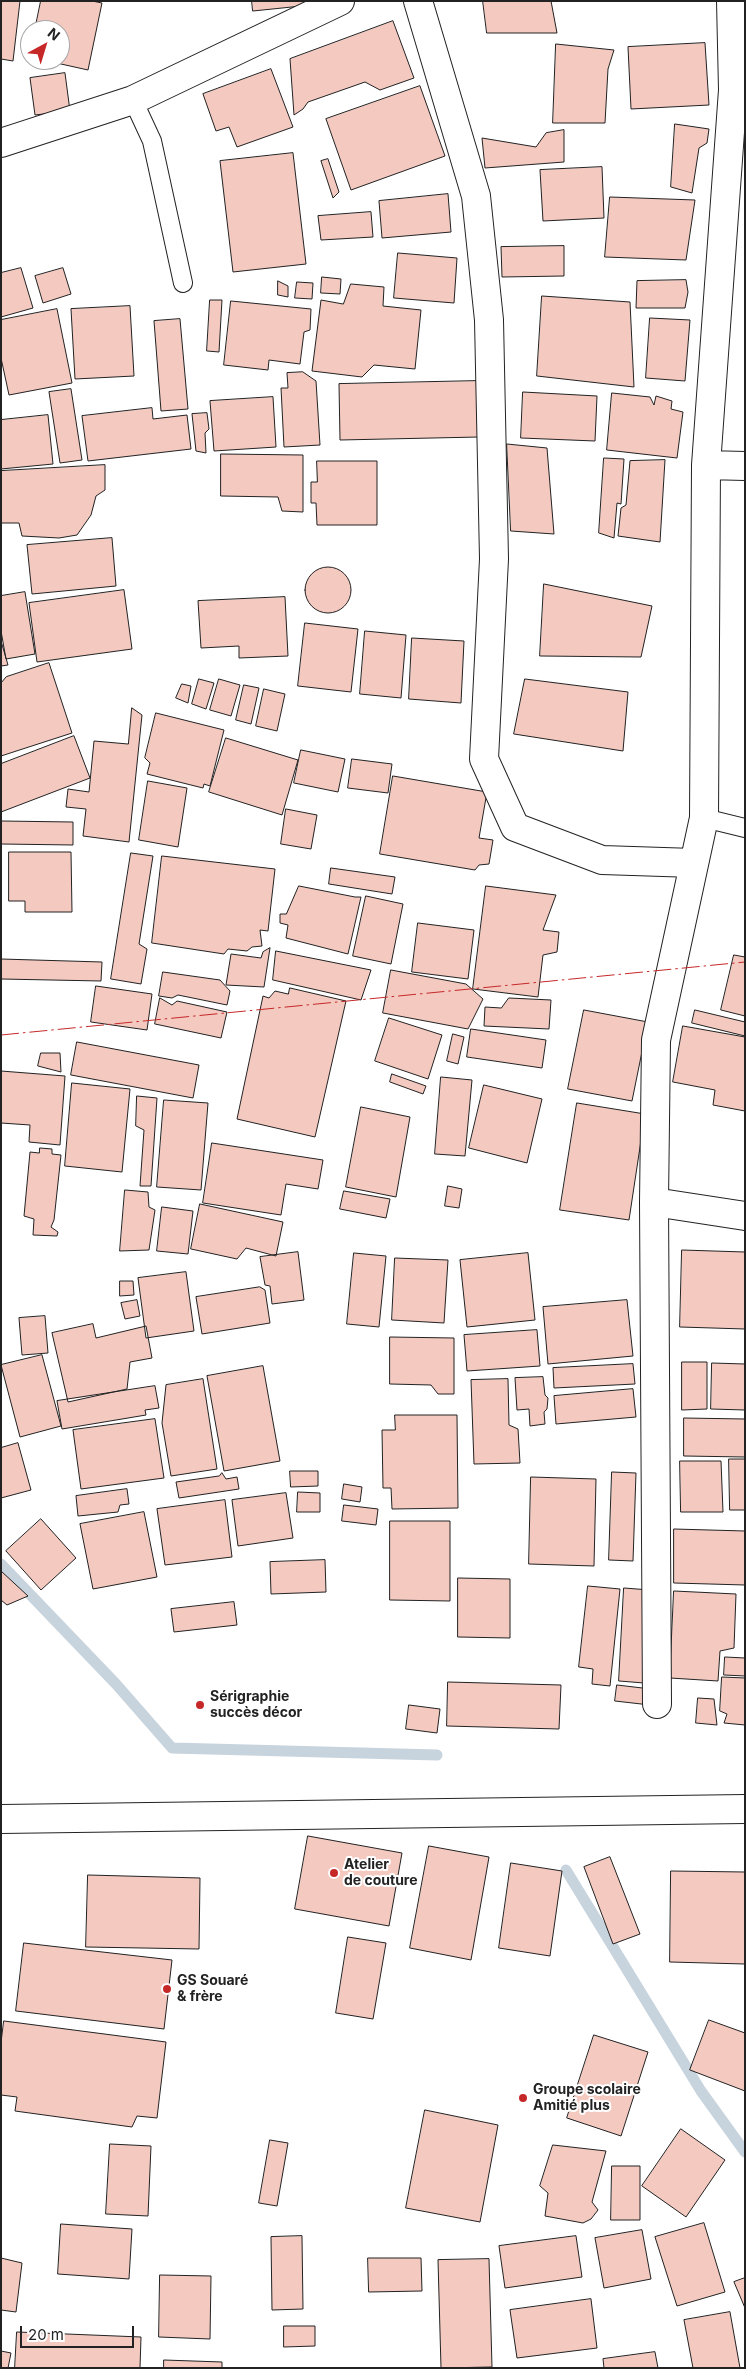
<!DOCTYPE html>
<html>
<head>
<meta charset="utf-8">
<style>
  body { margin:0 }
  #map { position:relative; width:746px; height:2369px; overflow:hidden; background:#fff; font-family:Inter,sans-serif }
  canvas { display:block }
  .frame { position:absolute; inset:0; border:2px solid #222; pointer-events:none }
  .north { position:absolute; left:20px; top:20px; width:50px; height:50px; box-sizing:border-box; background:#fff; border:1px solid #a7a7a7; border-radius:50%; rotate:39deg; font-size:14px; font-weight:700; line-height:20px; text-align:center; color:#222 }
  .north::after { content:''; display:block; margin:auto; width:18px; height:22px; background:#c62828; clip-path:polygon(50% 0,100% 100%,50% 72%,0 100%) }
  .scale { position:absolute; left:20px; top:2326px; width:114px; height:22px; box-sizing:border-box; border:2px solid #222; border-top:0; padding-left:6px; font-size:15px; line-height:18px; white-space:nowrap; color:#222; -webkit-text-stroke:4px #fff; paint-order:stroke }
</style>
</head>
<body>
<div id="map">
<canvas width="746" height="2369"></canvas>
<div class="frame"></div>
<div class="north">N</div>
<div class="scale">20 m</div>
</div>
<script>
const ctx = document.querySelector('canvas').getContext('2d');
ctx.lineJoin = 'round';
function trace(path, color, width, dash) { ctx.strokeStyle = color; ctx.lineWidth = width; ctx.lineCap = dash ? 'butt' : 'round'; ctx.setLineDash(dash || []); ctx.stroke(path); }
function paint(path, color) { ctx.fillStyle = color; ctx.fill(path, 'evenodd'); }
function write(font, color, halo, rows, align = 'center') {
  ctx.font = font + ' Inter,sans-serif'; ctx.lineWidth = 4; ctx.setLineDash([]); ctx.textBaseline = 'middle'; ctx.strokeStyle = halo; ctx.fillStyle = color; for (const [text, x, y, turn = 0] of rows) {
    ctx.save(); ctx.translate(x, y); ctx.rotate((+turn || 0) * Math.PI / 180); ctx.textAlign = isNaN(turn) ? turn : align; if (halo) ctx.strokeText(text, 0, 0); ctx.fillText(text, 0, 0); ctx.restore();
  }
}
trace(new Path2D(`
  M1,1564L116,1684L172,1748L437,1755
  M566,1870L701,2091L745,2152`), '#c7d3dd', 11);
const building = new Path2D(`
  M1,1H20L13,61L1,59Z
  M41,1H92L102,3L88,70L43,60H60V30H35Z
  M252,1H321V4L253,11Z
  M483,1H551L557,33H487Z
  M393,21L414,78L380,90L365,82L308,102L303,109L294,115L290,59Z
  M705,43L709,105L631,109L628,47Z
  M556,44L614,50L608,69L605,123H553Z
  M271,69L293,127L237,147L229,127L216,131L203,94Z
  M65,73L70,111L35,115L30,78Z
  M420,86L445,156L351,190L326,119Z
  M675,124L709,129L707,143L699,148L692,193L671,187Z
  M564,130V162L485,168L482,138L536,147L546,133Z
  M293,153L306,264L233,272L220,161Z
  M328,159L339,192L333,198L321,161Z
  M602,167L604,218L543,221L540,170Z
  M448,194L451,232L382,238L379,201Z
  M610,197L695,200L686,260L605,257Z
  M371,212L373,237L321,240L318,216Z
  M564,246V276L502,277L501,247Z
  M398,253L457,258L454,303L394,298Z
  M21,268L33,308L1,317V273Z
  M63,268L71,294L43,303L35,276Z
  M322,277L341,279L340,294L321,293Z
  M686,280L688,292L685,308H636L637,281Z
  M278,281L288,286V297L278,295Z
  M297,282L313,283L312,299L295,298Z
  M351,284L384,287L383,306L421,310L415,369L374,365L362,377L312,371L321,300L343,304Z
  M542,296L630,302L634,387L537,376Z
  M210,300H222L219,352L207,351Z
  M231,301L311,309L310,330L304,332L300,364L269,360L268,370L224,365Z
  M130,306L134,376L75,379L71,309Z
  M57,309L72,383L9,395L1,358V320Z
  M650,318L690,320L685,381L646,378Z
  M180,319L188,409L161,411L154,321Z
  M303,372L316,381L320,445L284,447L281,388H288L287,373Z
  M477,381L479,437L340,440L339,384Z
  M71,389L82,460L60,463L49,392Z
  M523,392L597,396L595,441L521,438Z
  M612,393L650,397L654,405L656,396L672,401L671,409L683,412L677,458L607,450Z
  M273,397L276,447L214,451L210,401Z
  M152,408L153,419L187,415L191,449L88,461L82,416Z
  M207,413L209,429L205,433L206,453L196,451L192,414Z
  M48,415L53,464L1,469V420Z
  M507,444L547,448L554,534L511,531Z
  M221,454L303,455V512L282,511L278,497L221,496Z
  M604,458L624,459L621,504L617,503L614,538L599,533Z
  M665,460L660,542L618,536L621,508L626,505L630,461Z
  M317,461H377V525H317L316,503H311V482H317Z
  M105,465V490L96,496L91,515L77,535L59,538L22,536L19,523H1V471Z
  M112,538L116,586L32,594L27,545Z
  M305 590a23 23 0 1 1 46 0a23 23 0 1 1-46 0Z
  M544,584L652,606L641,657L540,656Z
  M124,590L132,649L37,662L29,603Z
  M25,592L35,654L6,659L1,631V596Z
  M285,597L288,656L239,658V646L201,648L198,601Z
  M305,623L358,629L351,692L298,686Z
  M365,631L406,635L401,698L360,694Z
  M412,638L464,641L461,703L409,699Z
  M1,641L8,665L1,666Z
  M49,663L72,733L1,756V683L6,677Z
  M199,679L214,683L206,709L192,704Z
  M219,679L240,685L231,716L210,710Z
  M525,679L628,692L623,751L514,734Z
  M182,684L191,686L188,703L176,698Z
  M244,685L259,688L251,724L236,720Z
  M264,689L285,694L277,731L256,726Z
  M132,708L142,715L129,842L83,836L86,809L66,807L68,789L89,792L94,741L128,744Z
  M156,713L224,730L210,786L204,784L203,788L147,774L150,763L145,758Z
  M74,736L90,778L1,812V764Z
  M226,738L298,760L282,815L209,792Z
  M301,750L345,759L338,792L294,783Z
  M352,759L392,764L388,793L348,788Z
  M393,776L487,792L479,838L493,840L489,864L479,865L475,870L380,854Z
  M148,781L187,788L178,847L139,840Z
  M286,809L317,815L311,849L281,844Z
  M1,821L73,822V845L1,844Z
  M9,852H71L72,912H25V901H9Z
  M131,853L153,856L139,944L147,949L141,984L111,979Z
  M162,856L275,869L268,931L260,930L262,946L252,947L247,951L228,949L224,954L152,943Z
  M331,868L395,877L392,894L329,884Z
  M299,886L355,897H361L348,954L286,938L288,925L280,923V914H286Z
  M486,886L556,895L543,930L559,932L557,952L543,955L538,997L473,989Z
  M366,896L403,904L391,964L353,956Z
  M418,923L474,930L468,979L412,972Z
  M270,948L264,987L226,985L231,954L261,958L263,952Z
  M276,951L371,970L361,1000L273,980Z
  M734,955L745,957V1016L721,1010Z
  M1,959L102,962L101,981L1,979Z
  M391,970L466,984L483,999L468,1029L383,1013Z
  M163,972L220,980L230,991L227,1005L178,995L172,998L159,996Z
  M96,986L152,994L147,1030L91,1022Z
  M290,988L346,1001L315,1137L237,1119L263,996L269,998L275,991L288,994Z
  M160,998L172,1005L177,1001L227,1012L221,1038L155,1024Z
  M509,998L551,1000L549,1029L484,1026L485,1007L501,1008Z
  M584,1010L648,1022L632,1101L568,1089Z
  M695,1010L745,1022V1036L692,1023Z
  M389,1018L442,1035L428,1079L375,1061Z
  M683,1026L745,1037V1111L713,1105L715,1090L673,1082Z
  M471,1029L546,1040L542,1068L467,1057Z
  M453,1034L464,1037L458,1064L447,1061Z
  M77,1042L199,1065L193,1098L71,1075Z
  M41,1053H60L61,1072L38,1066Z
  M1,1071L65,1076L60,1145L29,1142L30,1125L1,1123Z
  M392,1074L426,1086L423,1094L390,1082Z
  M441,1077L472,1080L465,1156L435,1154Z
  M72,1083L130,1089L122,1172L65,1166Z
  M484,1085L542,1099L527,1163L469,1148Z
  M137,1096L157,1098L151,1186H140L144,1130L136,1126Z
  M164,1100L208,1103L201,1190L157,1187Z
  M577,1103L645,1114L629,1220L560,1210Z
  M361,1107L410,1117L396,1197L346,1187Z
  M212,1143L323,1160L318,1189L286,1184L281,1215L203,1203Z
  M40,1148L52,1149V1154L61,1155L54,1220L51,1227L58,1232L57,1236L33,1235L34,1219L24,1216L30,1152L39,1153Z
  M448,1186L462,1189L459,1208L445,1206Z
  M125,1190L148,1192L149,1207L155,1210L149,1250L120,1251Z
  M344,1191L390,1199L386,1218L340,1209Z
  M200,1204L283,1222L276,1256L246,1248L237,1259L191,1249Z
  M162,1207L193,1211L188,1254L157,1251Z
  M682,1250L745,1252V1329L680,1327Z
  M298,1252L304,1300L272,1304L270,1286L265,1285L260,1257Z
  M354,1253L386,1256L379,1327L347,1324Z
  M528,1253L535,1320L467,1327L460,1260Z
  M395,1258L448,1260L444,1323L392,1320Z
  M186,1272L194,1331L146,1338L138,1278Z
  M120,1281H133L134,1295L120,1296Z
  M260,1287L265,1290L270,1323L202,1334L196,1297Z
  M137,1300L140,1316L125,1319L121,1303Z
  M627,1300L633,1356L548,1364L543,1307Z
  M45,1316L48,1353L22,1355L19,1318Z
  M93,1324L96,1338L146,1326L152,1358L130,1362L127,1389L68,1402L52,1333Z
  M537,1330L540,1366L467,1371L464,1335Z
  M390,1337L454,1338V1394H438L431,1385L390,1384Z
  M42,1355L61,1426L20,1437L1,1365Z
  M682,1362H707V1409L682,1410Z
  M712,1363L745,1364V1410L711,1409Z
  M633,1364L635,1384L554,1388L553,1368Z
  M263,1366L280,1461L224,1471L207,1376Z
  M543,1377L545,1395L548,1398L547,1409L544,1412L545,1424L530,1426L529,1409L517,1410L515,1378Z
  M203,1379L217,1469L171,1476L162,1423L166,1385Z
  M508,1379L509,1425L518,1429L520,1463L474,1464L471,1380Z
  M155,1386L159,1408L145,1410L146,1415L62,1429L57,1401Z
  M633,1389L636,1417L556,1424L554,1396Z
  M395,1415H457L458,1508L392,1509L391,1488H383L382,1430H395Z
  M684,1418L745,1419V1457L684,1456Z
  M155,1419L164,1478L81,1489L73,1430Z
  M18,1443L31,1490L1,1498V1448Z
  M729,1459H745V1510H730Z
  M680,1461H721L723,1512H681Z
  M290,1471H318V1486L291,1487Z
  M612,1472L636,1473L633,1561L609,1560Z
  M222,1473L226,1479L237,1477L239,1489L179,1498L176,1482L219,1476Z
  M531,1477L596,1479L594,1566L529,1564Z
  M344,1484L362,1487L360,1502L342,1499Z
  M127,1489L129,1504L120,1505L118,1512L78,1516L76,1496Z
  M298,1492L320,1493V1512H297Z
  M286,1493L293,1538L238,1546L232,1500Z
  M225,1500L232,1557L165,1565L157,1509Z
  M344,1505L378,1509L376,1525L342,1521Z
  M144,1512L157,1577L93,1589L80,1524Z
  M41,1519L76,1558L41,1590L6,1551Z
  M390,1521H450V1601L390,1600Z
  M674,1529L745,1531V1585L674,1583Z
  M325,1560L326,1592L271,1594L270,1562Z
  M1,1571L28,1596L7,1605L1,1600Z
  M458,1578L510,1579V1638L458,1637Z
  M588,1586L620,1589L610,1686L592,1684L593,1669L579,1667Z
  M624,1588L650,1590L644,1683L619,1681Z
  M674,1591L736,1594L734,1648L720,1651L718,1681L670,1678Z
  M234,1602L237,1625L174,1632L171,1609Z
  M725,1657L745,1658V1676L724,1675Z
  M722,1677L745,1678V1725L724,1723L727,1714L720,1711Z
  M448,1682L561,1685L559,1729L447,1726Z
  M617,1685L651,1689L650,1705L615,1701Z
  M698,1698L714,1699L717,1725L696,1723Z
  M409,1705L440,1709L437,1733L406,1729Z
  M308,1836L402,1853L389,1926L295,1909Z
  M429,1846L489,1857L471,1960L410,1948Z
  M610,1857L640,1934L613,1944L584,1867Z
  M511,1863L562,1871L550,1956L499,1948Z
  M671,1871L745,1872V1964L670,1962Z
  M88,1875L200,1878L199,1949L86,1947Z
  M348,1937L386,1943L373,2019L336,2013Z
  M24,1943L172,1960L164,2029L16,2011Z
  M709,2020L745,2033V2091L690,2070Z
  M4,2021L166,2042L157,2118L137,2116L132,2127L15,2111L17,2097L1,2095V2043Z
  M594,2035L648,2052L621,2136L567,2118Z
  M425,2110L498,2125L480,2222L406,2208Z
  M681,2129L725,2160L686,2217L642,2186Z
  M270,2140L288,2143L277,2206L259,2203Z
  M110,2144L151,2146L148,2216L106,2214Z
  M553,2145L606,2151L592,2202L598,2210L591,2219L583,2223L545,2216L548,2193L540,2186Z
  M612,2166H640V2220H611Z
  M704,2223L725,2292L677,2306L655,2237Z
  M61,2224L132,2229L129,2279L58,2274Z
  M642,2230L651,2279L604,2288L595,2238Z
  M302,2236L303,2309L272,2310L271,2237Z
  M576,2236L582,2277L505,2288L499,2246Z
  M1,2258L22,2263L16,2312L1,2310Z
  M368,2258H421L422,2291L369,2292Z
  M489,2259L492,2367L441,2368L438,2260Z
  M160,2275L211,2276L210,2339L159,2337Z
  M745,2278V2308L734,2282Z
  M591,2299L597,2348L517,2358L510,2310Z
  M730,2312L740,2368H693L684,2320Z
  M284,2326H315V2346L284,2347Z
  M17,2332L141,2337L140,2368H15Z
  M1,2351L11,2353L8,2368H1Z
  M655,2352L658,2368H604L603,2359Z
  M164,2360L222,2362V2368H164Z`);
paint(building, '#f3c9c0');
trace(building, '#222', 1);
const lane = new Path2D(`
  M133,100L152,141L183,283
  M704,818L745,828`);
const street = new Path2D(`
  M418,1L476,196L489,320L494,559L484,759L515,827L602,860L694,863
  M1,143L133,100L340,1
  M706,465L745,466
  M654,1202L745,1216
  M657,1704L654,1202L656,1040L704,818L706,465L733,90L731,1`);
const secondary = new Path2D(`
  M1,1819L745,1809`);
trace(lane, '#222', 20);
trace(street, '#222', 30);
trace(secondary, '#222', 30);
trace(lane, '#fff', 18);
trace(street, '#fff', 28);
trace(secondary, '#fff', 28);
trace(new Path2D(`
  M1,1035L745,962`), '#c62828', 1, [18, 4, 2.5, 4]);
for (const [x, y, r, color] of [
  [200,1705,5,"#c62828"],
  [334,1873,5,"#c62828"],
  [167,1989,5,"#c62828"],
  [523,2098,5,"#c62828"]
]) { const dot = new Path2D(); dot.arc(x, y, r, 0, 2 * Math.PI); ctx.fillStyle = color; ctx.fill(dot); trace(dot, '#fff', 2); }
write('bold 14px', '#222', '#fff', [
  ["Sérigraphie",210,1697],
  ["succès décor",210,1713],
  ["Atelier",344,1865],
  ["de couture",344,1881],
  ["GS Souaré",177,1981],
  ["& frère",177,1997],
  ["Groupe scolaire",533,2090],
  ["Amitié plus",533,2106]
], 'left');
</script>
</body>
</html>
